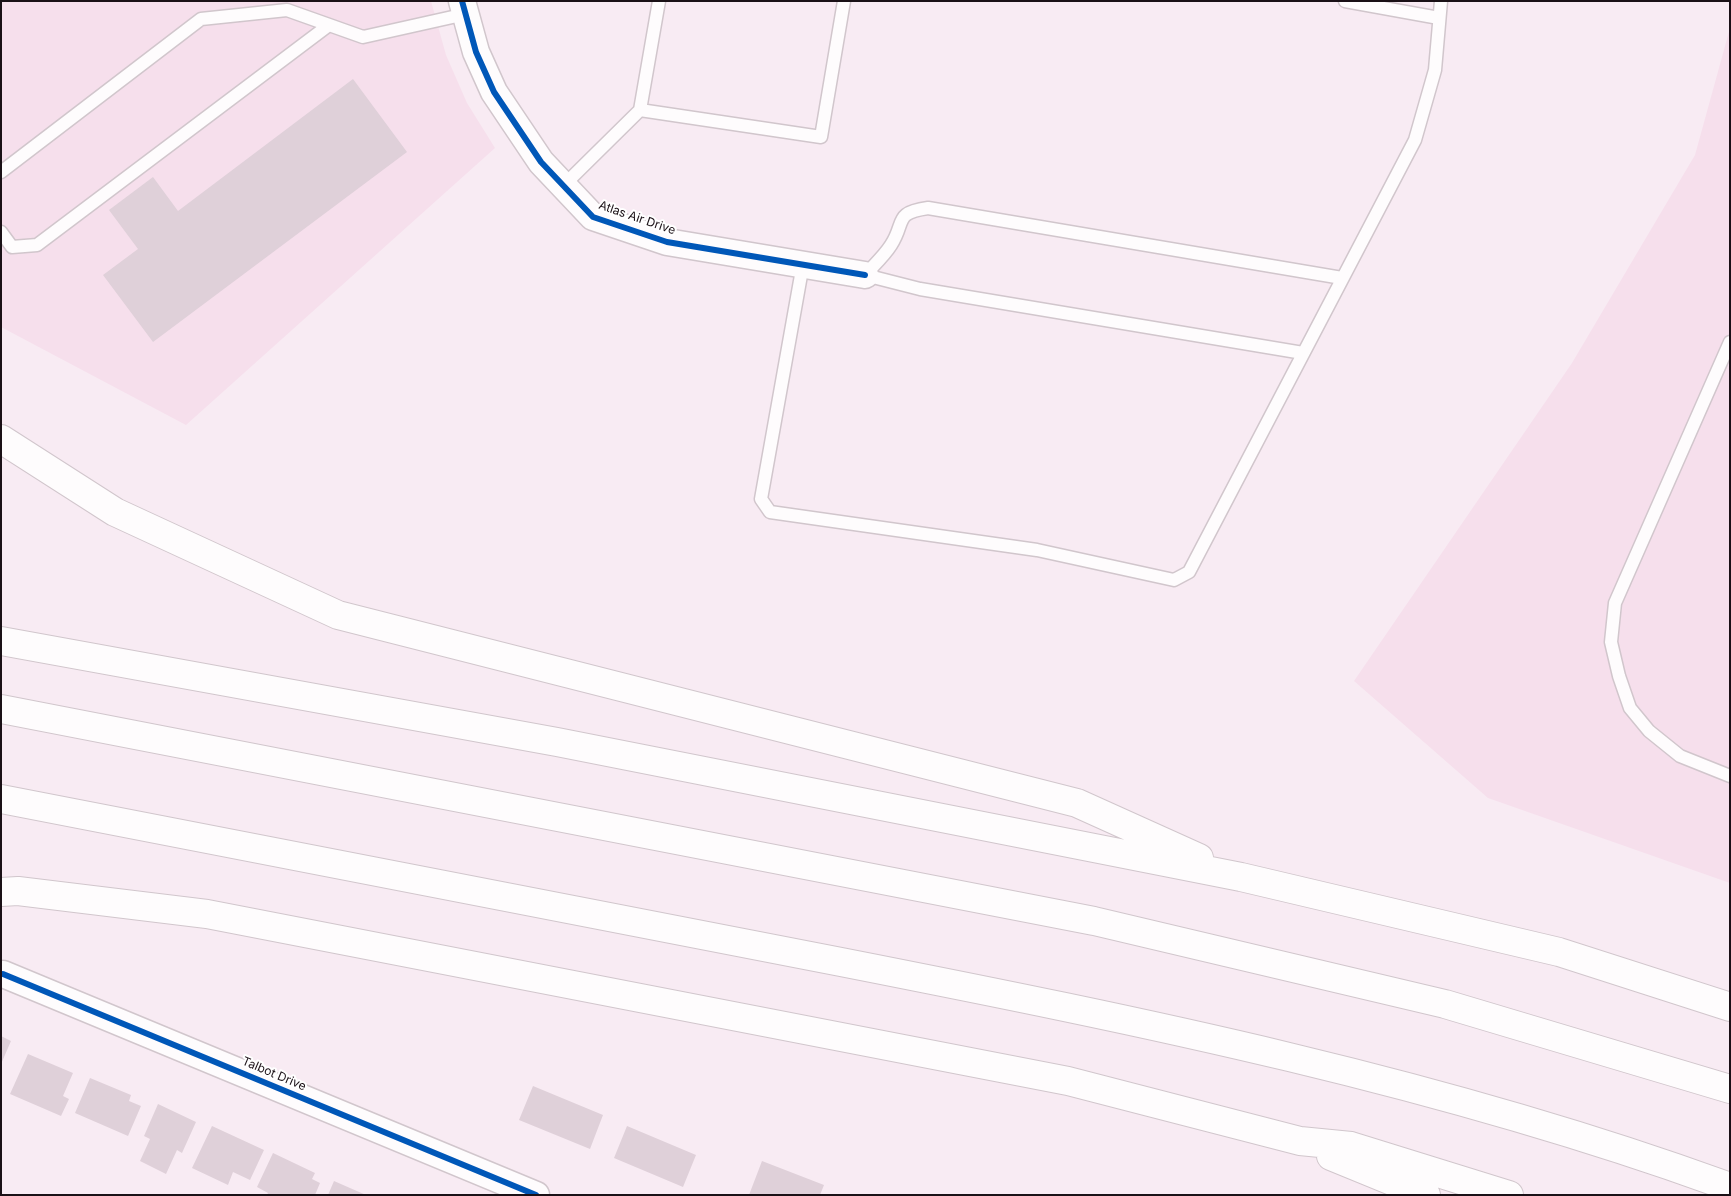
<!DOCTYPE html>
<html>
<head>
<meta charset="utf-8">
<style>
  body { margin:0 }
  #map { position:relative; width:1731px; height:1196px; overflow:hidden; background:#f8ebf3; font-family:Inter,sans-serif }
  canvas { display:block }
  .frame { position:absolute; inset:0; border:2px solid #1a1016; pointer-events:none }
</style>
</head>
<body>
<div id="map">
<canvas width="1731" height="1196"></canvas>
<div class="frame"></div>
</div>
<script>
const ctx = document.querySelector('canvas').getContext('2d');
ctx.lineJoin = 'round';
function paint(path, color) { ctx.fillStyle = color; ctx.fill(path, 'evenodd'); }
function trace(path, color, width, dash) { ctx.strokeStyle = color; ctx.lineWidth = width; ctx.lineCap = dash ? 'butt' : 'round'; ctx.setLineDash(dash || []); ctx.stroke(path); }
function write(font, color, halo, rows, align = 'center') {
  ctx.font = font + ' Inter,sans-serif'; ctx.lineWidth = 4; ctx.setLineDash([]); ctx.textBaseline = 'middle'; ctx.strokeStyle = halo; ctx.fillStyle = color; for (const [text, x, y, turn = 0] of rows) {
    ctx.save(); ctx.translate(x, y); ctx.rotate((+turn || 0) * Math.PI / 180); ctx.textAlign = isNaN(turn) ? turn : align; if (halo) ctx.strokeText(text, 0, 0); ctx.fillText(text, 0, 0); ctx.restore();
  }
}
paint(new Path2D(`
  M1,1H431L446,55L467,103L495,148L186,425L1,327Z
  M1730,28V883L1488,798L1354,681L1572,363L1695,155Z`), '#f6dfec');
paint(new Path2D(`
  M353,79L407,152L153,342L103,275L138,249L109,210L153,177L178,211Z
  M1,1036L11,1041L1,1064Z
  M28,1054L73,1073L63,1096L69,1099L61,1116L10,1094Z
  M90,1078L131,1095L129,1101L141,1106L128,1136L75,1113Z
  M533,1086L603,1115L590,1149L519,1120Z
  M158,1104L196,1122L182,1153L177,1150L166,1174L140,1161L150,1139L144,1136Z
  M212,1126L264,1150L250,1180L233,1172L228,1185L192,1168Z
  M627,1126L696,1155L683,1187L614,1158Z
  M273,1153L315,1173L312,1179L320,1183L315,1195H267L268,1193L257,1187Z
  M762,1161L824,1185L820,1195H749Z
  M334,1181L366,1195H328Z`), '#dfd0d9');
const lane = new Path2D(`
  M1345,1L1439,18
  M640,110L821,137L844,1
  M1,172L201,19L287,10L363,37L466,14
  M563,186L640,110L659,1
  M1,232L12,247L37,245L329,25
  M803,264L761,499L770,512L1037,550L1174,580L1189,572L1415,140L1435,70L1441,1
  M1730,342L1615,603L1611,642L1619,676L1630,708L1649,731L1680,756L1730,776
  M1303,353L920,289L865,275C874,265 884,256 891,245C906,222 893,213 928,208L1342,278`);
const street = new Path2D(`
  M462,1L476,52L494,92L541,162L593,217L667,242L865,275
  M3,974L536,1195`);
const highway = new Path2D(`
  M1,439L115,512L338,615L1077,803L1199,858
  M1,641L557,742L1241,877L1559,952L1730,1007
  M1,709L1094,921L1445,1004L1730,1089
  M1,799C281,852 561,906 841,962C1141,1021 1442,1082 1730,1187
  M1,892L18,891L207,914L1068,1081L1300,1141L1351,1146L1509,1195
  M1331,1156L1426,1195`);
trace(lane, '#d1c6cc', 15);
trace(street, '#d1c6cc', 29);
trace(highway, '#d1c6cc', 30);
trace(lane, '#fefcfd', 12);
trace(street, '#fefcfd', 26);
trace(highway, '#fefcfd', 28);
trace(new Path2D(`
  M462,1L476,52L494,92L541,162L593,217L667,242L865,275
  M3,974L536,1195`), '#0057b8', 6);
write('12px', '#1a1016', '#fff', [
  ["Atlas Air Drive",637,218,19],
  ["Talbot Drive",274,1074,23]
]);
</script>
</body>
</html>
